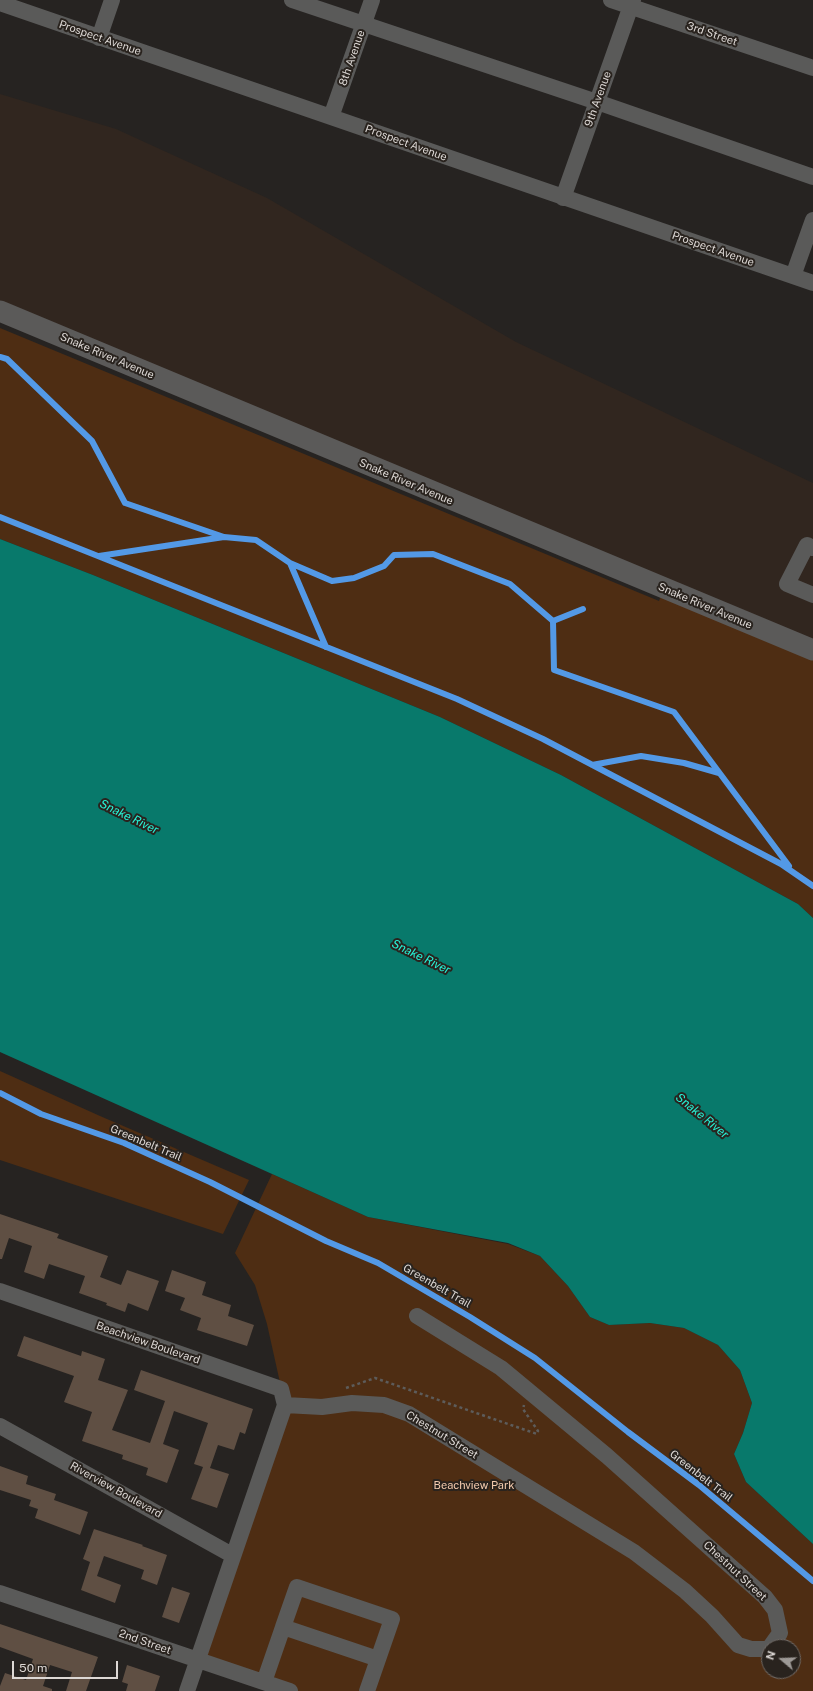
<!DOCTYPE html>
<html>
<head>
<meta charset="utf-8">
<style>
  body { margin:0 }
  #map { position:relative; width:813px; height:1691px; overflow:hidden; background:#262321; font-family:"Public Sans",sans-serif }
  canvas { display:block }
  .north { position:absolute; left:761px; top:1639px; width:40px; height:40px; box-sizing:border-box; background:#29231e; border:1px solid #716b67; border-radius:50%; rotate:289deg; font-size:11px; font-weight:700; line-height:16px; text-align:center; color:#ddd8d5 }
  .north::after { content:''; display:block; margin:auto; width:14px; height:18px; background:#9d9996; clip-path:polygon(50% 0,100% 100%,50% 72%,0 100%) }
  .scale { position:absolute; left:12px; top:1661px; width:106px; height:18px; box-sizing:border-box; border:2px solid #ddd8d5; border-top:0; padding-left:5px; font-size:12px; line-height:14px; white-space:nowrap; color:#ddd8d5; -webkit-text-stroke:3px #29231e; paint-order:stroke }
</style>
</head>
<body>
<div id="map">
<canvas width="813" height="1691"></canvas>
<div class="north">N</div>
<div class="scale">50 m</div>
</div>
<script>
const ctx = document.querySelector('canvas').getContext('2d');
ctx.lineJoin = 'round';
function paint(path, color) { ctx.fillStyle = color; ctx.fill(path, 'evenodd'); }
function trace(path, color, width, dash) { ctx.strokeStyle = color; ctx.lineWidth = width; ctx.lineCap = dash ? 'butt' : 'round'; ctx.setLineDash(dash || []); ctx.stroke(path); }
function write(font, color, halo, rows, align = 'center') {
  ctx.font = font + ' "Public Sans",sans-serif'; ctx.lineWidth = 4; ctx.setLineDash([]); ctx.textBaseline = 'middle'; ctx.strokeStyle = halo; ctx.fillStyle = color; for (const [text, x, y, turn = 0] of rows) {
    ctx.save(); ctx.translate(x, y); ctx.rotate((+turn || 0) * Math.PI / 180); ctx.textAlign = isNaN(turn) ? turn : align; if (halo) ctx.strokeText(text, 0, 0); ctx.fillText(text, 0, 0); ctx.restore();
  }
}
paint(new Path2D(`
  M0,94L116,129L267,198L516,342L813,483V650L0,311Z`), '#31261f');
paint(new Path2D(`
  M0,328L659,601L664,588L813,650V918L798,904L561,775L440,717L93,575L0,539Z
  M0,1071L100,1116L249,1180L223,1234L0,1160Z
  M272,1174L368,1217L508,1244L540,1256L568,1286L590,1317L609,1325L650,1323L684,1328L718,1345L740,1370L752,1403L743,1433L734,1454L746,1482L813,1544V1691H290L197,1660L285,1405L267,1324L255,1285L235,1253ZM769,1647H793V1671H769Z`), '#4e2d13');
paint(new Path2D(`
  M0,539L93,575L440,717L561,775L798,904L813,918V1544L746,1482L734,1454L743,1433L752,1403L740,1370L718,1345L684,1328L650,1323L609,1325L590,1317L568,1286L540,1256L508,1243L368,1217L0,1052Z`), '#08796b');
paint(new Path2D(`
  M0,1214L59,1234L57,1238L108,1256L100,1277L121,1285L127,1270L159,1281L148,1311L128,1303L125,1312L106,1305L107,1303L79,1293L85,1276L49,1264L44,1279L24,1272L32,1246L9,1238L2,1259H0Z
  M172,1270L206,1282L202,1295L231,1305L228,1316L254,1325L247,1346L197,1330L201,1318L180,1310L185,1298L165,1291Z
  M24,1336L81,1356L82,1351L105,1359L98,1380L128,1390L112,1430L150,1443L165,1401L134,1390L141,1370L253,1409L245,1434L240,1432L234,1450L218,1445L210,1468L229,1474L217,1508L191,1499L203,1467L194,1464L208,1423L174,1411L163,1444L179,1450L167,1483L146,1475L148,1468L122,1459L123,1455L82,1441L92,1412L64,1402L74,1376L17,1356Z
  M0,1466L28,1476L26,1484L56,1494L54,1500L88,1512L80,1535L35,1518L38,1509L29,1506L31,1500L0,1490Z
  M94,1529L143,1545L142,1546L167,1555L157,1585L141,1579L144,1570L104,1556L97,1576L121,1585L115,1603L81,1590L90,1562L83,1559Z
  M172,1587L190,1593L179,1623L162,1617Z
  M0,1624L98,1657L86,1691H66L72,1672L50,1665L43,1686L52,1689V1691H0V1686L5,1673L26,1680L33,1659L0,1647Z
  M127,1665L160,1676L155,1691H126L128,1684L122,1682Z`), '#5f4f43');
trace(new Path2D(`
  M346,1388L375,1378L537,1434L538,1431L523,1409L524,1405`), '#5d5c5b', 2.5, [3, 3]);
trace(new Path2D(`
  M292,0L597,102L813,177
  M611,0L813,68
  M0,3L813,283
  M99,38L112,0
  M331,117L372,0
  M563,198L633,0
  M793,276L813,220
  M813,548L807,545L787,584L813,595
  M0,1291L281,1389L285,1405
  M417,1316L501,1368L607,1456L765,1597L775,1610L780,1633L770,1647
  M0,1426L232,1555
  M0,1593L290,1691
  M264,1682L283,1627
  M187,1691L285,1405L322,1407L352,1403L384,1405L409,1414L634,1552L685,1591L712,1616L738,1645L751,1649H769
  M367,1691L392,1619L297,1587L283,1627L378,1659`), '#5a5a59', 16);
trace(new Path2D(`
  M0,311L813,650`), '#5b5a59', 21);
trace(new Path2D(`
  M0,357L7,359L92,441L125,503L224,537L99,556
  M0,517L457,699L543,739L781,864L813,886
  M224,537L256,540L290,563L326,647
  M290,563L332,581L354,578L384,566L394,555L433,554L510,584L553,621L583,609
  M553,621L554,670L674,712L789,866
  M592,765L641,756L684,763L719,773
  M0,1093L41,1114L124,1143L210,1182L326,1241L378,1263L470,1317L535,1358L628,1432L699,1485L813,1581`), '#5399e6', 6);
write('11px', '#ddd8d5', '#29231e', [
  ["3rd Street",712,34,19],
  ["Prospect Avenue",100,38,19],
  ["8th Avenue",352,58,-71],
  ["9th Avenue",598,99,-70],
  ["Prospect Avenue",406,143,20],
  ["Prospect Avenue",713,249,19],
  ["Snake River Avenue",107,356,23],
  ["Snake River Avenue",406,482,23],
  ["Snake River Avenue",705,606,23],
  ["Greenbelt Trail",146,1143,23],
  ["Greenbelt Trail",437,1286,30],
  ["Beachview Boulevard",148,1343,19],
  ["Chestnut Street",442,1435,31],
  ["Greenbelt Trail",701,1476,38],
  ["Riverview Boulevard",116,1490,29],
  ["Chestnut Street",735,1571,43],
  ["2nd Street",145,1642,19]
]);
write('11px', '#f4cbae', '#29231e', [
  ["Beachview Park",474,1486]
]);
write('italic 12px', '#26f2d6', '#29231e', [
  ["Snake River",129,817,26],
  ["Snake River",421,957,26],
  ["Snake River",702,1116,39]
]);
</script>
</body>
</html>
